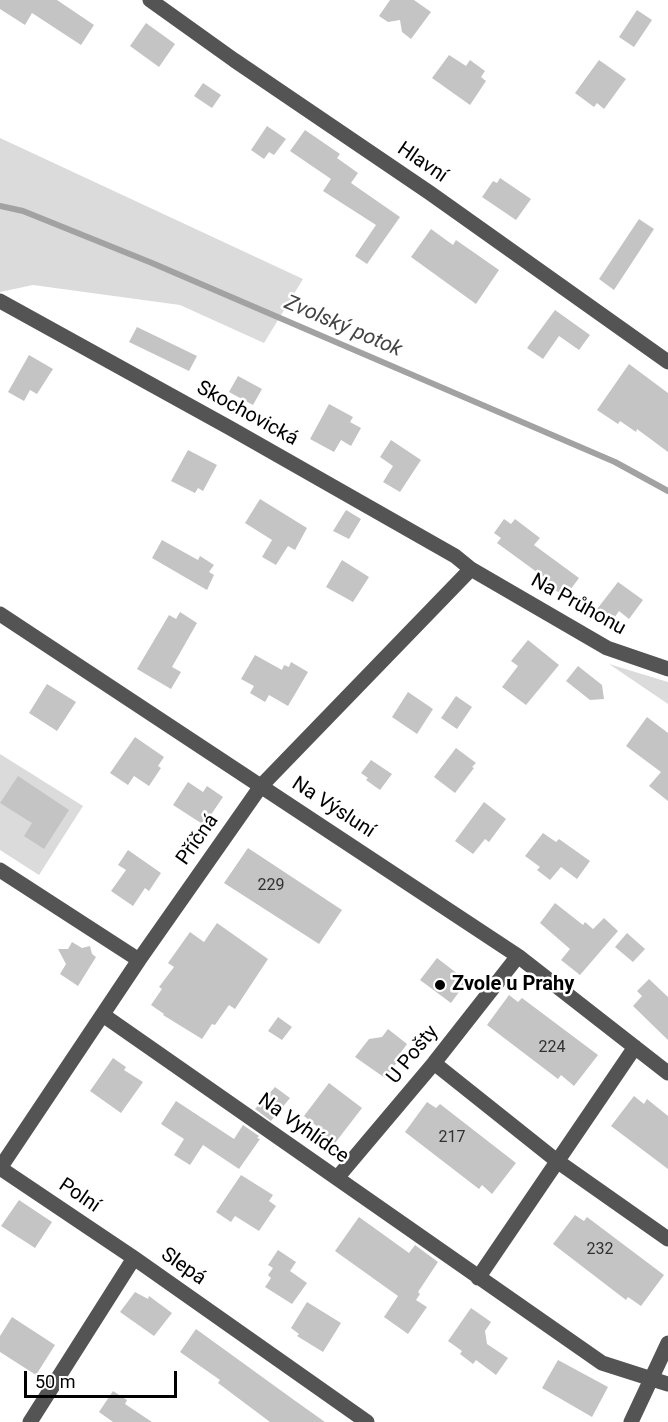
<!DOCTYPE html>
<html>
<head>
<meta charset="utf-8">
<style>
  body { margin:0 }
  #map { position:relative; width:668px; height:1422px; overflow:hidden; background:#fff; font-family:Roboto,sans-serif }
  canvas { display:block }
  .scale { position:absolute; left:24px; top:1371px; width:153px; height:27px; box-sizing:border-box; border:3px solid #000; border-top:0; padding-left:8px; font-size:18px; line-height:21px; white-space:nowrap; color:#000; -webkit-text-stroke:4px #fff; paint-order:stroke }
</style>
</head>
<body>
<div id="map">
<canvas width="668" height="1422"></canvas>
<div class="scale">50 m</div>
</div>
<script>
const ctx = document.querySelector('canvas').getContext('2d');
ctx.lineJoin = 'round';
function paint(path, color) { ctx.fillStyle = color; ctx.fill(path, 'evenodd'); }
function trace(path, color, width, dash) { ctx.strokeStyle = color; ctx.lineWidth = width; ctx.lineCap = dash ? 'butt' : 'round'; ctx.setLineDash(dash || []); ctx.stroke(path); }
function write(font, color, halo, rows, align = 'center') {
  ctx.font = font + ' Roboto,sans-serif'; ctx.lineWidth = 5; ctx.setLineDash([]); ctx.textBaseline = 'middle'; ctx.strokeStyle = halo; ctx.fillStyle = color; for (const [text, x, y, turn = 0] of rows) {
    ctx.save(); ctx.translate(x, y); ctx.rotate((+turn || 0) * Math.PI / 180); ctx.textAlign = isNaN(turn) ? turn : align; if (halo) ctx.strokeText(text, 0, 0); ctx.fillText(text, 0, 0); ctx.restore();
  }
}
paint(new Path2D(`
  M0,138L303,279L264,343L180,305L33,285L0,292Z
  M609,664L668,682V704Z
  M0,754L83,806L39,875L0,850Z`), '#dbdbdb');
trace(new Path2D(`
  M0,206L23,211L152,263L615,462L668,491`), '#a2a2a2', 6);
paint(new Path2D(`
  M0,0H57L94,25L81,45L32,13L25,25L0,9Z
  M390,0H414L431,12L411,39L402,32L400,20L388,22L379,16Z
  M637,10L652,20L634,47L619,37Z
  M146,23L175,44L159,67L130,46Z
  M449,55L466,66L470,60L485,71L481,77L486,81L470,105L432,78Z
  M599,60L626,79L604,109L597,103L594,107L575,93Z
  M203,83L221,95L212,108L194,96Z
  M267,126L286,139L274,155L269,152L264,159L251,150Z
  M305,130L340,154L337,158L358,173L351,183L400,217L367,264L355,256L376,225L323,191L331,179L290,151Z
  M500,178L531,199L516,220L482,197L493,181L497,183Z
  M639,219L654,229L614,290L599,279Z
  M431,229L453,245L456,240L499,270L476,304L411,257Z
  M555,310L590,335L579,350L559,336L543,359L527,348Z
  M137,327L197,356L189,371L129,342Z
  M29,355L53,369L37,394L30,390L24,401L8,392Z
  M629,364L668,393V452L637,429L636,432L620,421L618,424L597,410Z
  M238,376L262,389L253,405L229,392Z
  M329,404L353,417L350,422L361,428L351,446L341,440L334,452L310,439Z
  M391,440L421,460L400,492L383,482L393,466L380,457Z
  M188,450L217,465L203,491L198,488L195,493L171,481Z
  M260,499L307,528L295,550L288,546L276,565L262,557L272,540L245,523Z
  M346,510L361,519L349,539L333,531Z
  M504,519L511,524L515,519L540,538L534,545L579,578L565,597L543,581L545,578L497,543L501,538L494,533Z
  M162,540L198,560L200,556L214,565L209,572L214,575L207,590L152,558Z
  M342,560L369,577L353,602L326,587Z
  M618,582L643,600L629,619L619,611L610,624L594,613Z
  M180,612L197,623L172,667L181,672L171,689L137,669L169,615L176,619Z
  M528,640L559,665L526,705L502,687L518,666L511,661Z
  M255,655L282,670L284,665L289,667L291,662L308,672L288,706L269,695L265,702L250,693L254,686L241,679Z
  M578,666L602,685L604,699L590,700L566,681Z
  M47,684L76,702L57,731L29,713Z
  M408,692L433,709L417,734L392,717Z
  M456,696L472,707L457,729L441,718Z
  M647,717L668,733V801L649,786L661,772L626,746Z
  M135,737L164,757L158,766L161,768L149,786L134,776L128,785L110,773Z
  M456,748L476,763L472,767L474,768L455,793L434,777Z
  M371,760L392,774L380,790L366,780L368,778L361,773Z
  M18,776L69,810L44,849L24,836L32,823L0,803Z
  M188,782L203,792L207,786L223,797L204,825L173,805Z
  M484,802L506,819L489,842L485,839L473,854L455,841Z
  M543,833L556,842L559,839L590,861L577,879L561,867L550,880L537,870L540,867L525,856Z
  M248,848L342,910L319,944L224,883Z
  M128,850L161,873L149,891L145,888L133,906L111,891L126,870L118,865Z
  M555,903L583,925L585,922L593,929L604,918L618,931L580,975L561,960L570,949L540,923Z
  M217,923L268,959L235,1009L229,1005L215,1025L212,1024L202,1039L163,1015L164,1014L151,1005L162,989L159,987L174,967L168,963L190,932L204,942Z
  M627,933L645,949L633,962L615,947Z
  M72,942L82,948L90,946L92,954L96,957L78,986L60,974L66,964L58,949H68Z
  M437,958L467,981L451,1003L420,980Z
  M649,979L668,997V1040L633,1006L642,996L637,991Z
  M509,995L518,1002L522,998L598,1055L574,1086L561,1075L558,1079L487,1025Z
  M278,1017L292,1027L282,1040L268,1031Z
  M388,1029L407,1044L399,1055L401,1057L385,1078L355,1057L369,1039L382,1037Z
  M113,1058L126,1067L124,1070L143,1082L121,1113L90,1091Z
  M329,1083L362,1108L335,1143L317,1130L319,1128L304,1116Z
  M275,1087L290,1098L271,1121L255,1109Z
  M634,1096L644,1104L647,1099L668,1116V1169L611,1126Z
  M176,1101L234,1139L243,1125L259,1136L257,1138L260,1139L239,1169L203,1145L190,1165L174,1155L184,1139L161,1124Z
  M427,1102L436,1108L440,1104L516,1163L492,1194L482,1185L479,1189L405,1132Z
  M241,1175L273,1195L269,1201L276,1206L259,1231L235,1216L231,1222L216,1212Z
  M19,1200L52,1222L35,1248L1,1226Z
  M575,1215L584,1221L587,1217L664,1275L641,1306L628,1297L626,1300L553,1244Z
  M359,1217L409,1253L415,1245L438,1262L418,1292L420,1294L416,1300L427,1307L408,1334L384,1317L398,1296L335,1251Z
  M278,1250L296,1262L290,1271L307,1283L292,1304L265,1287L271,1278L268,1275L273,1268L268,1265Z
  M135,1292L148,1299L149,1296L172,1313L154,1336L120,1312Z
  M307,1302L341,1323L323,1352L297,1336L299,1334L291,1328Z
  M471,1308L491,1322L485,1331L487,1344L508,1358L496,1375L476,1360L473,1364L460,1354L462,1351L448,1341Z
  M12,1317L55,1345L36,1375L0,1352V1336Z
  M196,1329L294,1400L325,1422H270L218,1383L220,1380L180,1352Z
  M558,1360L608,1387L592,1417L542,1388Z
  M113,1391L127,1400L125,1404L152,1422H113L99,1412Z`), '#c4c4c4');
trace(new Path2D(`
  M150,0L234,60L430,193L668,362
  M0,301L230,428L455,556L471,569L607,648L668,669
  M0,614L518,956L668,1073
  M0,870L139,960
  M103,1015L602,1363L668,1384
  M434,1063L557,1161L668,1239
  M0,1168L139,960L261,786L471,569
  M0,1168L134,1258L367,1422
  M337,1178L434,1063L518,956
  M478,1278L635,1047
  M30,1422L134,1258
  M631,1422L668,1343`), '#545454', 15);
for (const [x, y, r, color] of [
  [440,985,6,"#000"]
]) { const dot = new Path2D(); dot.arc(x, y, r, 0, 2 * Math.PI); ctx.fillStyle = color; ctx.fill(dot); trace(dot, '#fff', 2); }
write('16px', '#313131', null, [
  ["229",271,886],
  ["224",552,1048],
  ["217",452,1138],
  ["232",600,1250]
]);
write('20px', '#000', '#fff', [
  ["Hlavní",422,163,34],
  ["Skochovická",247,414,29],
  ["Na Průhonu",578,605,29],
  ["Na Výsluní",333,808,33],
  ["Příčná",198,840,-55],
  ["U Pošty",413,1055,-51],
  ["Na Vyhlídce",303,1129,35],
  ["Polní",79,1196,34],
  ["Slepá",183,1267,35]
]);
write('bold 20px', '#000', '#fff', [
  ["Zvole u Prahy",452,985]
], 'left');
write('italic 21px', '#434343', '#fff', [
  ["Zvolský potok",343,327,23]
]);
</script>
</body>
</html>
